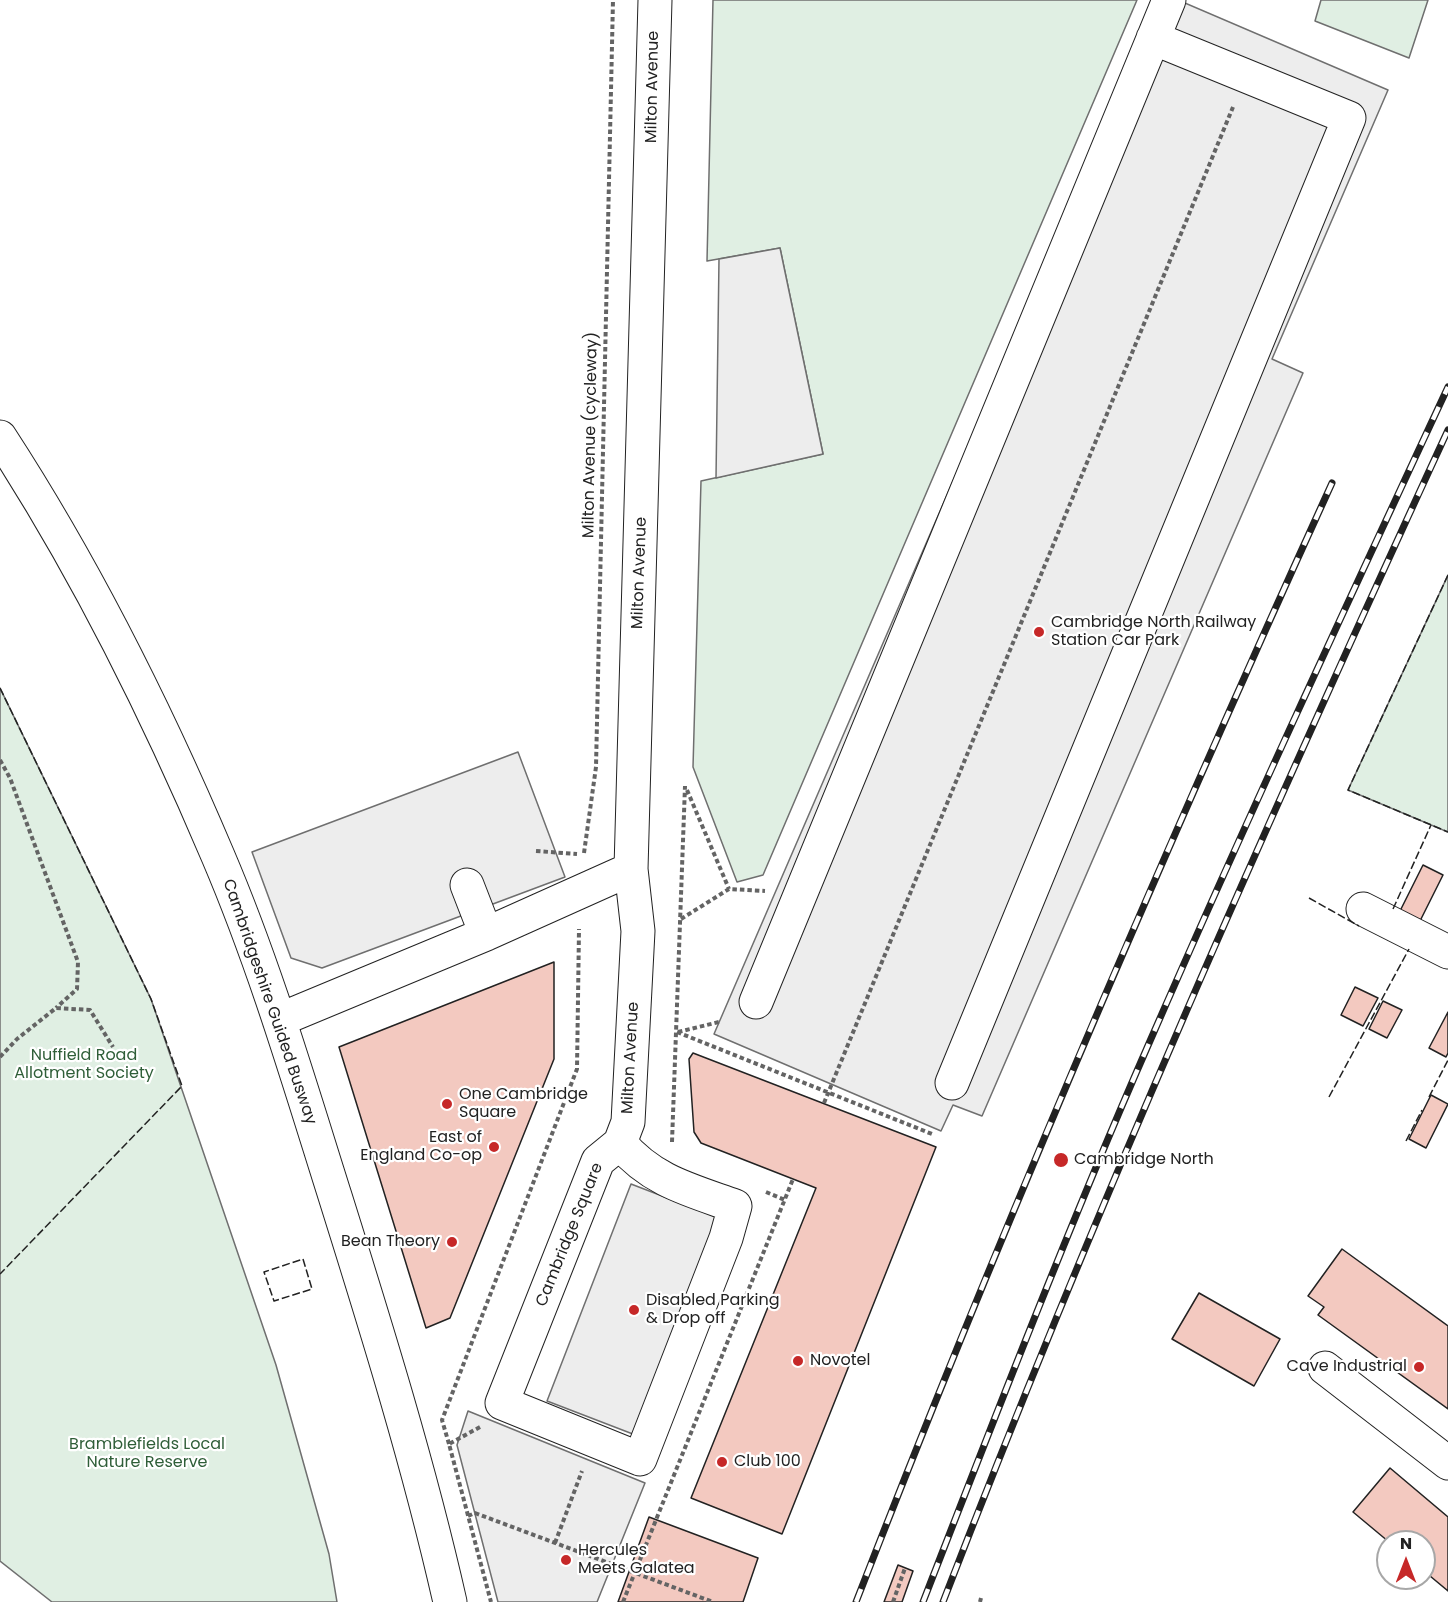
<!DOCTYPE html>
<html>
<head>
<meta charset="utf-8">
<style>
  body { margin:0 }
  #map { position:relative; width:1448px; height:1602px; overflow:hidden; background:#fff; font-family:Poppins,sans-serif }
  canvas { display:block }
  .north { position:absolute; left:1376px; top:1530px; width:60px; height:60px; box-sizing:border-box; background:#fff; border:2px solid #a7a7a7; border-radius:50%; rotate:0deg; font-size:16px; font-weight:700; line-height:24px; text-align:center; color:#222 }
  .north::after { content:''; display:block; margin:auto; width:21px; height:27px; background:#c62828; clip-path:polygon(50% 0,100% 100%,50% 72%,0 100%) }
</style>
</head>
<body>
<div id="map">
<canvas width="1448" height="1602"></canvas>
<div class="north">N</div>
</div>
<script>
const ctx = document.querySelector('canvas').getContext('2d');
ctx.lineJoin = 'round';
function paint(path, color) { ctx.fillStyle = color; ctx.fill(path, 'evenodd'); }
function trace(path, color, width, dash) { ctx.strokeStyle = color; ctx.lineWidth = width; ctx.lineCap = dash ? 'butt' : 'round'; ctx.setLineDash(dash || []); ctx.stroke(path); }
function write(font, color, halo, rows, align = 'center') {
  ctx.font = font + ' Poppins,sans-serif'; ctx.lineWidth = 4.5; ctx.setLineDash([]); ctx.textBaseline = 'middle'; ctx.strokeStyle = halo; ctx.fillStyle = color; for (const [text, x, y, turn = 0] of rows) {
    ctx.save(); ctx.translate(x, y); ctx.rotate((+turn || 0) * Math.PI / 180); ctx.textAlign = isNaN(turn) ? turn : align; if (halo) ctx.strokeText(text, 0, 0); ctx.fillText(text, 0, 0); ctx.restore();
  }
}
const green = new Path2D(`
  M713,0H1137L763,875L737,882L693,767L701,481L823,454L780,248L707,261Z
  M1321,0H1428L1409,58L1315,21Z
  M1448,575V832L1348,790Z
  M0,688L151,999L276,1365L329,1554L337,1602H52L0,1561Z`);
paint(green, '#e0efe3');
trace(green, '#6f6f6f', 1.5);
const parking = new Path2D(`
  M1161,0H1178L1388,90L1272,359L1303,373L982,1116L953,1105L941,1131L714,1034Z
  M780,248L823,454L716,478L719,259Z
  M518,752L565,877L322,968L291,958L252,852Z
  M631,1184L722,1219L638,1436L547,1401Z
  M468,1411L645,1483L597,1602H498L457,1445Z`);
paint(parking, '#ededed');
trace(parking, '#6f6f6f', 1.5);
const building = new Path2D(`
  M1423,865L1443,875L1417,927L1397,917Z
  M554,962V1059L450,1318L426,1328L339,1047Z
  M1355,987L1378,998L1363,1026L1341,1015Z
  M1383,1001L1402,1010L1387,1038L1369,1029Z
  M1448,1012V1053L1446,1057L1429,1048Z
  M693,1053L936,1147L782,1534L691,1498L816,1188L701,1143L694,1132L689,1059Z
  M1431,1095L1448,1104L1426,1148L1409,1139Z
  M1342,1249L1448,1326V1409L1318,1315L1324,1307L1308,1296Z
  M1199,1293L1280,1339L1254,1386L1172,1339Z
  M1390,1468L1448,1517V1591L1424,1571V1542H1389L1353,1512Z
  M649,1517L758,1558L743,1602H618Z
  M898,1565L913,1571L902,1602H884Z`);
paint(building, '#f3c9c0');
trace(building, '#222', 1.5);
const minor = new Path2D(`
  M0,437C86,569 157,712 218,856C265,966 299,1082 335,1196C377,1330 419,1465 450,1602
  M467,885L486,934
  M1363,909L1448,952
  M756,1002L1169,0
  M279,1020L486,934L631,869
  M952,1083L1349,118L1153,38
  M620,1143L628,1122L638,931L631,869L655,0
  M620,1143C652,1181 690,1190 735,1206L726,1238L640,1459L502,1403L598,1161Z
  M1325,1368L1448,1463`);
trace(minor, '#222', 35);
trace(new Path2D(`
  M0,760L10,778L78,962L77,989L56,1008
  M687,790L729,889
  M536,851L577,854
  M584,853L596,767L613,0
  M681,919L729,889L765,891
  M677,1032L932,1134
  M678,1032L719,1022
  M0,1057L17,1039L56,1008L90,1010L113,1047
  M824,1103L1233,107
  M672,1142L685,786
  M766,1192L785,1200
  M480,1427L449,1444L491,1602
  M449,1444L442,1420L577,1069L579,929
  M468,1516L475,1513L713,1602
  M555,1543L582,1471
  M623,1602L793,1179
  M893,1602L905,1568
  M980,1602L981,1598`), '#646464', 4, [4.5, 3]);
trace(minor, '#fff', 33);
const rail = new Path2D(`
  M856,1602C1003,1224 1164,852 1332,483
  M923,1602C996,1414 1069,1226 1150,1041C1246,821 1347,604 1448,387
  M943,1602C1096,1205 1270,816 1448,430`);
trace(rail, '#222', 7);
trace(rail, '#fff', 4.5, [14]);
trace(new Path2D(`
  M1448,575L1348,790L1448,832
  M0,688L151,999L182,1086L0,1274
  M1309,898L1359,926
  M1393,909L1431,825
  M1329,1097L1409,949
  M1429,1097L1448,1060
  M1406,1141L1422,1110
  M303,1259L312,1289L274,1301L264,1272Z`), '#222', 1.5, [8, 3]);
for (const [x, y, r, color] of [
  [1039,632,6,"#c62828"],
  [447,1104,6,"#c62828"],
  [494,1147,6,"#c62828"],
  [1061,1160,8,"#c62828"],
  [452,1242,6,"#c62828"],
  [634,1310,6,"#c62828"],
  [798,1361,6,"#c62828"],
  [1419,1367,6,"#c62828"],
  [722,1462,6,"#c62828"],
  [566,1560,6,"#c62828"]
]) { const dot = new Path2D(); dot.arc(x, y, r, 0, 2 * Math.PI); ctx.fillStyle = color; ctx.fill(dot); trace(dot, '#fff', 2); }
write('16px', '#222', '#fff', [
  ["Milton Avenue",653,87,-89],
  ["Milton Avenue (cycleway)",591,435,-89],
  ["Milton Avenue",640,573,-88],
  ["Cambridgeshire Guided Busway",269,1002,71],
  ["Milton Avenue",631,1058,-87],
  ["Cambridge Square",570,1235,-68]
]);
write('16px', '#222', '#fff', [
  ["Cambridge North Railway",1051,623],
  ["Station Car Park",1051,641],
  ["One Cambridge",459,1095],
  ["Square",459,1113],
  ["East of",482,1138,"right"],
  ["England Co-op",482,1156,"right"],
  ["Cambridge North",1074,1160],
  ["Bean Theory",440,1242,"right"],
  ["Disabled Parking",646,1301],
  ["& Drop off",646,1319],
  ["Novotel",810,1361],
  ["Cave Industrial",1407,1367,"right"],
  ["Club 100",734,1462],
  ["Hercules",578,1551],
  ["Meets Galatea",578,1569]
], 'left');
write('16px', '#2f5e38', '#fff', [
  ["Nuffield Road",84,1056],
  ["Allotment Society",84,1074],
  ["Bramblefields Local",147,1445],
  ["Nature Reserve",147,1463]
]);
</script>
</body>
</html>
